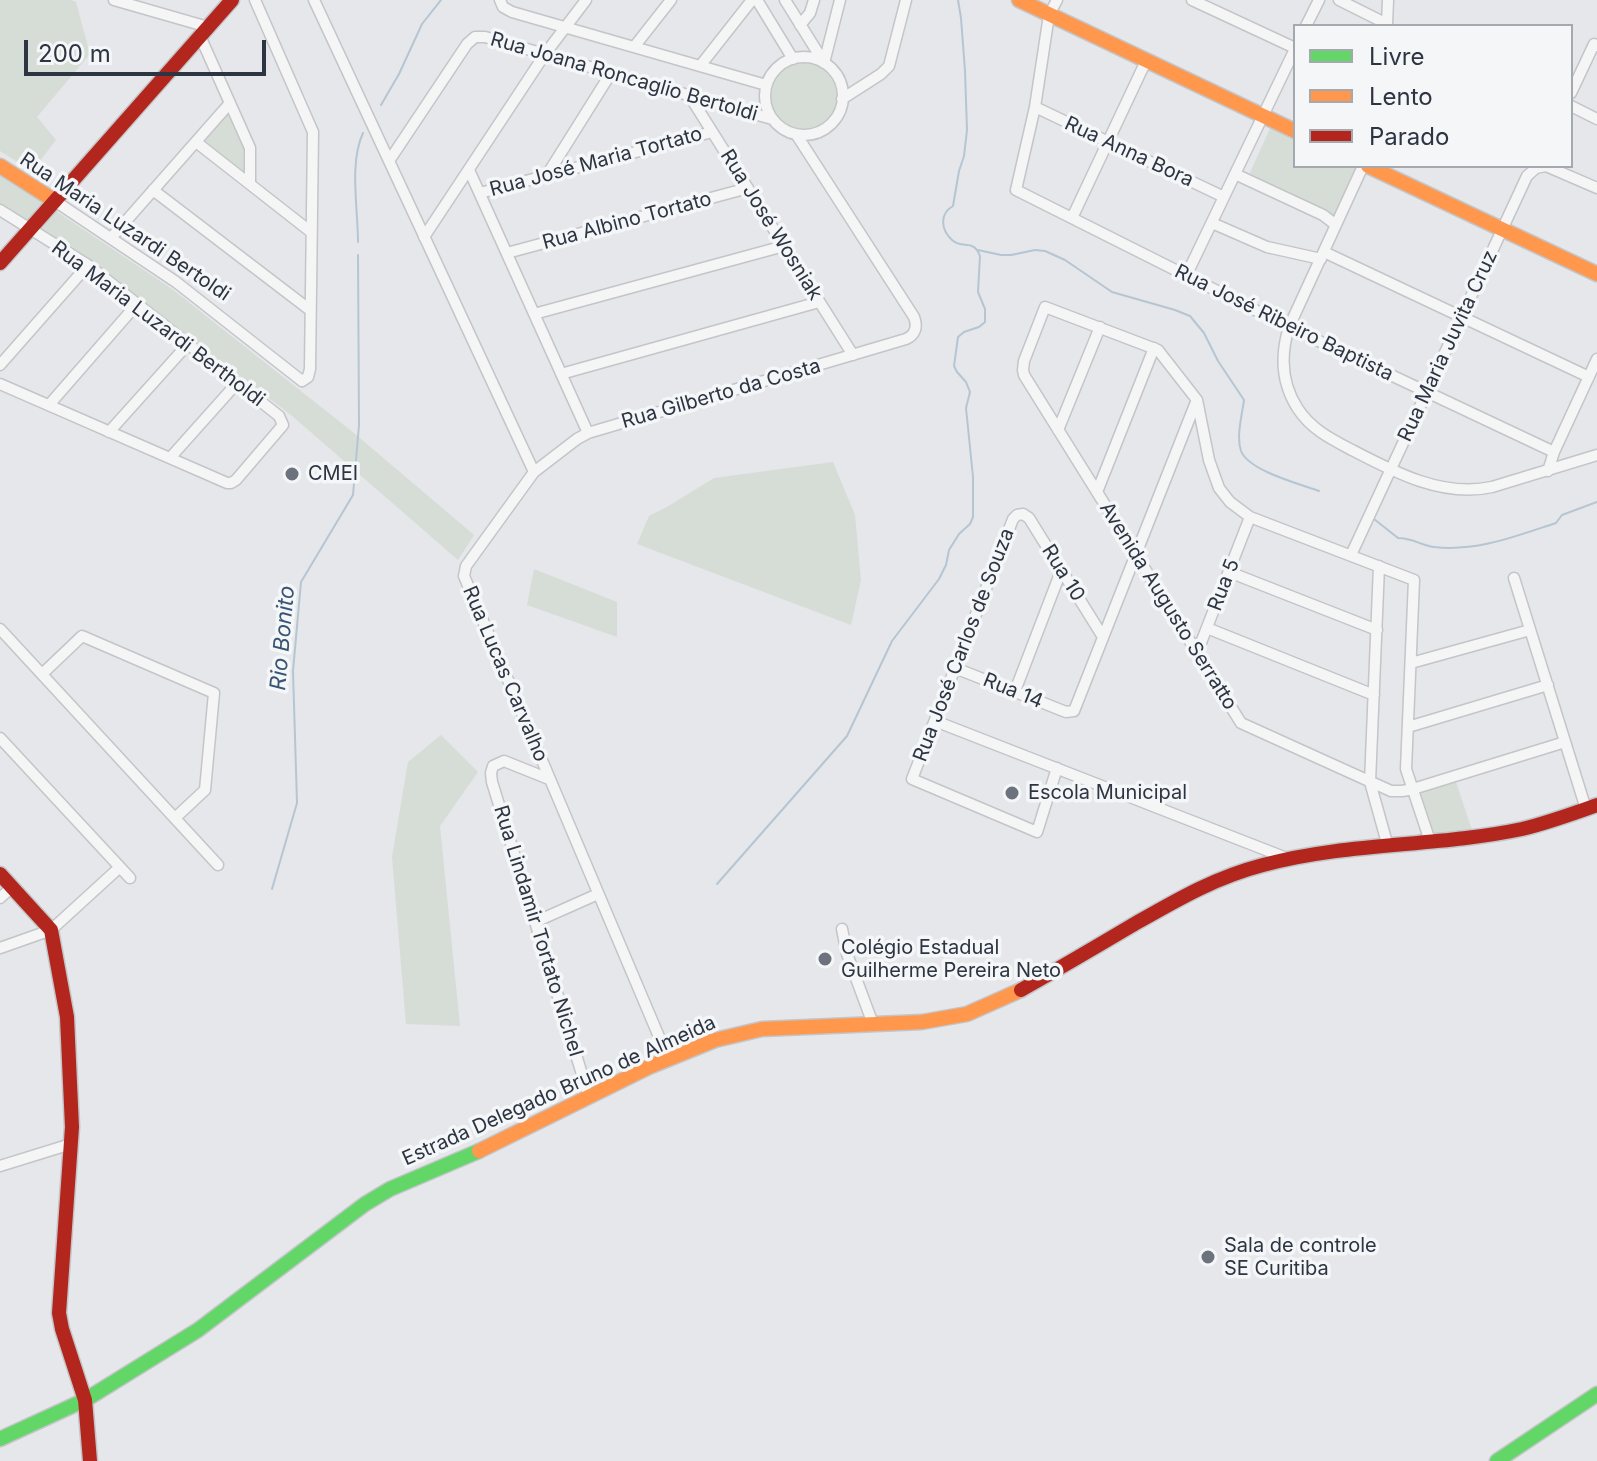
<!DOCTYPE html>
<html>
<head>
<meta charset="utf-8">
<style>
  body { margin:0 }
  #map { position:relative; width:1597px; height:1461px; overflow:hidden; background:#e5e7ea; font-family:Inter,sans-serif }
  canvas { display:block }
  .legend { position:absolute; left:1293px; top:24px; width:280px; height:144px; box-sizing:border-box; background:#f4f6f8; border:2px solid #a4a9b0; margin:0; padding:10px 14px; list-style:none; font-size:24px; color:#2d3543 }
  .legend li { display:flex; align-items:center; gap:16px; height:40px }
  .legend b { width:40px; border:2px solid #a4a9b0 }
  .scale { position:absolute; left:24px; top:40px; width:242px; height:36px; box-sizing:border-box; border:4px solid #2d3543; border-top:0; padding-left:10px; font-size:24px; line-height:28px; white-space:nowrap; color:#2d3543; -webkit-text-stroke:6px #f4f6f8; paint-order:stroke }
</style>
</head>
<body>
<div id="map">
<canvas width="1597" height="1461"></canvas>
<ul class="legend">
<li><b style="height:10px;background:#63d668"></b>Livre</li>
<li><b style="height:10px;background:#ff974d"></b>Lento</li>
<li><b style="height:10px;background:#b3261e"></b>Parado</li>
</ul>
<div class="scale">200 m</div>
</div>
<script>
const ctx = document.querySelector('canvas').getContext('2d');
ctx.lineJoin = 'round';
function paint(path, color) { ctx.fillStyle = color; ctx.fill(path, 'evenodd'); }
function trace(path, color, width, dash) { ctx.strokeStyle = color; ctx.lineWidth = width; ctx.lineCap = dash ? 'butt' : 'round'; ctx.setLineDash(dash || []); ctx.stroke(path); }
function write(font, color, halo, rows, align = 'center') {
  ctx.font = font + ' Inter,sans-serif'; ctx.lineWidth = 7; ctx.setLineDash([]); ctx.textBaseline = 'middle'; ctx.strokeStyle = halo; ctx.fillStyle = color; for (const [text, x, y, turn = 0] of rows) {
    ctx.save(); ctx.translate(x, y); ctx.rotate((+turn || 0) * Math.PI / 180); ctx.textAlign = isNaN(turn) ? turn : align; if (halo) ctx.strokeText(text, 0, 0); ctx.fillText(text, 0, 0); ctx.restore();
  }
}
paint(new Path2D(`
  M0,0H71L76,2L90,54L37,117L56,140L32,171L0,151Z
  M769 97a34 34 0 1 1 68 0a34 34 0 1 1-68 0Z
  M228,113L245,149L244,173L204,142Z
  M1272,124L1295,135V166H1359L1335,218L1248,177Z
  M0,174L43,202L26,222L0,205Z
  M56,211L172,289L354,433L474,535L458,560L291,415L89,261L41,230Z
  M833,462L855,515L861,580L851,625L637,544L649,516L667,507L714,478Z
  M534,569L617,602V637L527,605Z
  M441,735L478,772L440,826L460,1026L406,1024L392,857L408,762Z
  M1456,782L1472,830L1433,835L1419,793Z`), '#d6ddd6');
trace(new Path2D(`
  M381,105L399,74L422,24L441,0
  M358,242C358,208 349,163 363,133
  M978,250L1001,255H1011L1035,250L1045,251L1065,260L1112,292L1175,310L1190,316L1204,333L1218,361L1244,400C1242,415 1236,437 1241,451C1249,471 1300,484 1319,491
  M1374,519L1398,538C1413,538 1420,545 1434,547C1477,552 1516,536 1556,523L1562,515L1597,502
  M717,884L847,736L892,641L939,579L946,565L949,550L959,534L970,524L973,517V477L966,408L970,392L966,382L957,372L954,366L958,337L964,332L979,327L985,322V309L978,292L980,256C973,238 963,250 952,240C941,230 939,214 953,206L959,171L964,156L967,130L965,71L961,18L958,0
  M272,889L297,803L293,671L301,582L353,495L359,425L358,255`), '#b6c5d2', 2);
const street = new Path2D(`
  M114,0L208,27
  M314,0L534,472L466,566L464,576L668,1058
  M500,0L503,7L512,12L766,85
  M757,0L793,59
  M785,0L823,61
  M1057,0L1049,15L1035,107L1016,190L1289,327L1554,452
  M1192,0L1295,48
  M1339,0L1387,24L1388,0
  M800,25L810,13L814,0
  M1306,26L1319,0
  M200,36L250,148V184
  M634,47L671,0
  M765 96a39 39 0 1 1 78 0a39 39 0 1 1-78 0Z
  M824,63L840,0
  M700,66L752,0
  M1571,93L1594,44L1597,46
  M689,95L853,355
  M842,99L881,74L889,66L906,0
  M1571,106L1597,119
  M1035,107L1224,197
  M196,142L311,232
  M389,161L467,44L475,37H485L772,119
  M1363,166L1289,327C1280,356 1281,383 1298,409C1311,429 1331,439 1352,450C1394,472 1443,498 1492,487L1597,455
  M469,170L588,433
  M1235,174L1323,215L1336,225
  M547,175L611,73
  M153,190L310,310
  M480,193L712,132
  M55,201L176,282L302,381L308,377L310,369L313,132L255,0
  M0,210L88,265L279,416L283,425L236,480L231,483H227L0,384
  M1072,218L1146,61
  M1212,223L1267,247L1321,259
  M424,237L545,54L586,0
  M111,238L230,103
  M1324,252L1589,377
  M507,253L748,188
  M1186,276L1295,49
  M534,314L784,246
  M0,365L88,265
  M561,374L819,302
  M49,405L137,304
  M1058,430L1100,327
  M109,432L188,344
  M170,458L237,383
  M1548,471L1554,452L1597,359
  M534,472L577,439L588,433L906,339C915,335 918,327 914,317L796,134
  M1097,492L1154,348
  M1351,555L1527,176L1536,168L1546,166L1597,188
  M1379,566L1370,782L1387,843
  M1229,572L1377,630
  M1514,578L1586,809
  M1207,628L1374,695
  M0,629L218,865
  M1197,653L1250,517
  M1411,663L1530,630
  M955,668L1066,712L1074,711L1196,402
  M42,674L82,636L214,693L205,790L175,818
  M1015,691L1061,571
  M935,721L1289,859
  M1408,727L1548,685
  M0,738L130,878
  M1057,768L1037,832L912,779L1013,519L1017,515L1023,514L1029,518L1103,637
  M549,779L504,761L493,766L491,773L492,782L589,1097
  M1430,841L1406,769L1414,580L1250,517L1230,502L1219,488L1209,460L1197,400L1158,350L1045,307L1024,361L1023,370L1024,375L1241,723L1391,791H1402L1413,789L1565,742
  M0,898L12,887
  M535,922L598,894
  M842,929L847,954L873,1024
  M0,948L51,930L120,867
  M0,1166L71,1144`);
const fast = new Path2D(`
  M0,1439L85,1400L198,1330L365,1204L390,1189L479,1151
  M1497,1461L1597,1394`);
const slow = new Path2D(`
  M1019,0L1295,131
  M0,166L55,201
  M1368,166L1597,274
  M479,1151L651,1066L715,1040L762,1029L922,1022L967,1014L1021,990`);
const jam = new Path2D(`
  M0,263L232,0
  M0,874L51,930L67,1017L72,1127L59,1313L62,1329L85,1400L90,1461
  M1021,990C1058,969 1094,948 1131,926C1175,901 1213,878 1263,865C1348,842 1437,847 1522,829C1547,823 1572,814 1597,805`);
trace(street, '#c3c5c8', 13);
trace(fast, '#c3c5c8', 17);
trace(slow, '#c3c5c8', 17);
trace(jam, '#c3c5c8', 17);
trace(street, '#f5f5f6', 10);
trace(fast, '#63d668', 14);
trace(slow, '#ff974d', 14);
trace(jam, '#b3261e', 14);
for (const [x, y, r, color] of [
  [292,474,8,"#6d737d"],
  [1012,793,8,"#6d737d"],
  [825,959,8,"#6d737d"],
  [1208,1257,8,"#6d737d"]
]) { const dot = new Path2D(); dot.arc(x, y, r, 0, 2 * Math.PI); ctx.fillStyle = color; ctx.fill(dot); trace(dot, '#f4f6f8', 3); }
write('20px', '#2d3543', '#f4f6f8', [
  ["Rua Joana Roncaglio Bertoldi",624,77,16],
  ["Rua Anna Bora",1129,152,25],
  ["Rua José Maria Tortato",596,162,-15],
  ["Rua Albino Tortato",627,221,-15],
  ["Rua José Wosniak",771,225,58],
  ["Rua Maria Luzardi Bertoldi",125,227,34],
  ["Rua José Ribeiro Baptista",1284,323,26],
  ["Rua Maria Luzardi Bertholdi",158,324,37],
  ["Rua Maria Juvita Cruz",1448,346,-65],
  ["Rua Gilberto da Costa",721,394,-16],
  ["Rua 10",1063,573,58],
  ["Rua 5",1224,585,-69],
  ["Avenida Augusto Serratto",1168,606,58],
  ["Rua José Carlos de Souza",964,645,-69],
  ["Rua Lucas Carvalho",505,674,67],
  ["Rua 14",1013,691,22],
  ["Rua Lindamir Tortato Nichel",538,931,73],
  ["Estrada Delegado Bruno de Almeida",559,1091,-24]
]);
write('20px', '#2d3543', '#f4f6f8', [
  ["CMEI",308,474],
  ["Escola Municipal",1028,793],
  ["Colégio Estadual",841,948],
  ["Guilherme Pereira Neto",841,971],
  ["Sala de controle",1224,1246],
  ["SE Curitiba",1224,1269]
], 'left');
write('italic 22px', '#395574', '#f4f6f8', [
  ["Rio Bonito",283,638,-85]
]);
</script>
</body>
</html>
